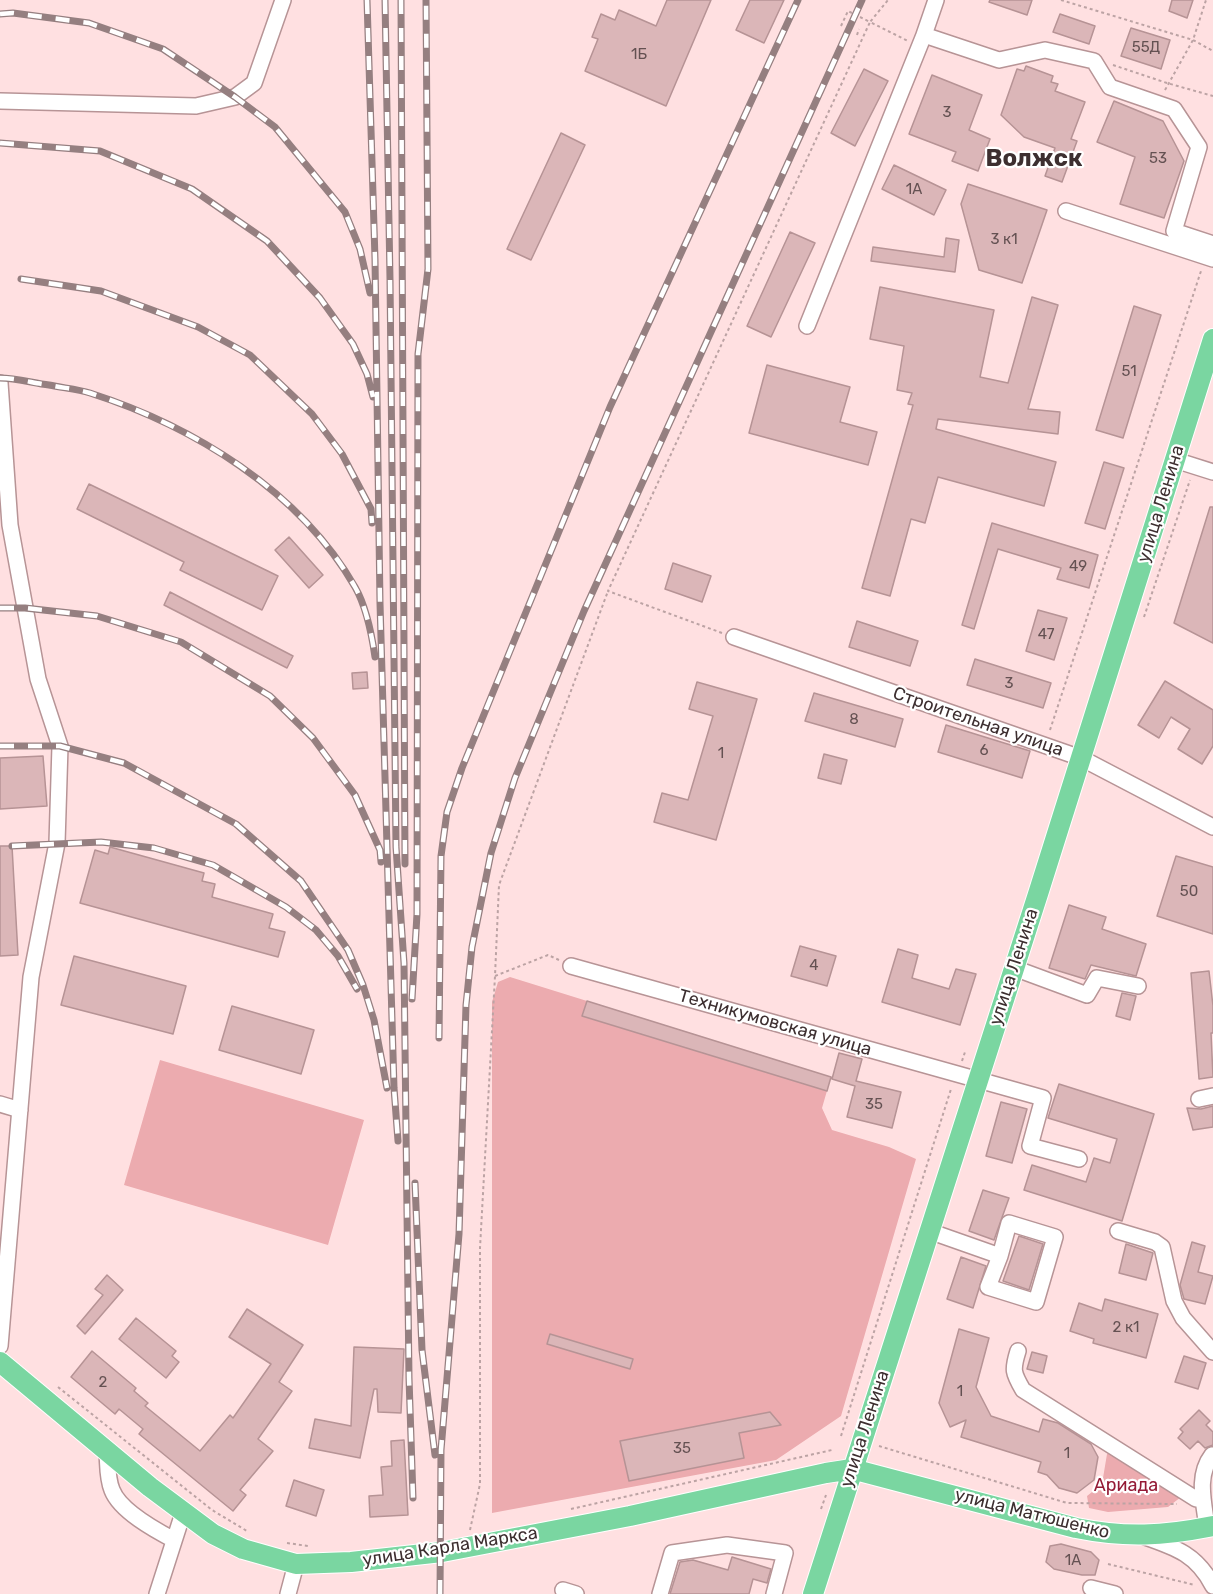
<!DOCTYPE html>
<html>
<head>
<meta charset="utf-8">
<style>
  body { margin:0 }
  canvas { display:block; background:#ffe0e1 }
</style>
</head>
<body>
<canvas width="1213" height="1594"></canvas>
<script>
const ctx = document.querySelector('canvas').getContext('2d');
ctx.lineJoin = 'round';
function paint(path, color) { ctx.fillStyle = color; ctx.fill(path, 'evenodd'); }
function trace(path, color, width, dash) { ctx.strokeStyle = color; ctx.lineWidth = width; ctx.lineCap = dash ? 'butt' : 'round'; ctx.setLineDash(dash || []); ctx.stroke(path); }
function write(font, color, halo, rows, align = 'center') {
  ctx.font = font + ' Rubik,sans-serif'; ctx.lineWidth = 4.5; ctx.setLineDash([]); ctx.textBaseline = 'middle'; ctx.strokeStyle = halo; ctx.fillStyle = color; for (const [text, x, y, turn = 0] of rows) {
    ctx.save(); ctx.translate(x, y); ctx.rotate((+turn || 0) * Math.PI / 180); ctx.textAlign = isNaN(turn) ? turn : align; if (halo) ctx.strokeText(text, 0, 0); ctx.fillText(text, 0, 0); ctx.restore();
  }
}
paint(new Path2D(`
  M510,977L831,1077L822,1108L832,1130L889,1147L916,1159L841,1416L776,1460L492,1513V1002L498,982Z
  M160,1060L364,1120L328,1245L124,1185Z
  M1117,1450L1181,1497L1168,1507L1108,1512L1089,1508L1087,1496L1102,1484L1107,1454Z`), '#ecabaf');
const building = new Path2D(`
  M667,0H711L666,106L585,71L598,39L592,37L601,14L615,20L619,10L656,26Z
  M750,0H784L764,43L736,30Z
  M990,0H1032L1027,15L989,2Z
  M1172,0H1193L1187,18L1169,11Z
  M1060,14L1095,26L1089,44L1053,32Z
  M1131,28L1170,40L1161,69L1121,56Z
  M1026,66L1053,76L1051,82L1058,84L1055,91L1085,102L1071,139L1077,141L1062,182L1045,176L1055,148L1024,137L1001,115L1017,69L1024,71Z
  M864,69L888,81L855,146L831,133Z
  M932,75L982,95L969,130L990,139L978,171L952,161L956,152L909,134Z
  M1114,101L1163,121L1184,161L1164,218L1120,204L1135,157L1097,142Z
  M561,133L585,145L531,260L507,249Z
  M894,165L946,190L934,215L882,189Z
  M968,184L1047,210L1022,283L979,270L961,204Z
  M790,232L815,243L771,337L747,326Z
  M946,238L959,240L955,272L871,261L873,247L944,257Z
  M880,287L994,310L980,377L1008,383L1032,297L1058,305L1028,409L1060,412L1058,434L938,419L936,429L1056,462L1044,506L938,477L925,523L911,519L890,596L862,588L913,405L908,404L912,393L897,390L904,346L870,339Z
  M1134,306L1161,315L1123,438L1096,430Z
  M767,365L850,387L840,422L877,432L868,465L749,433Z
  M1104,462L1124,468L1105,529L1085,523Z
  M89,484L278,576L262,610L180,570L184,562L77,509Z
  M1210,507H1213V643L1174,623Z
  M992,523L1098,555L1089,588L1057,579L1061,568L998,549L974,629L962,625Z
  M289,537L323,575L309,588L275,550Z
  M673,563L711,576L702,602L665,589Z
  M170,592L293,656L287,668L164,605Z
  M1038,610L1067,618L1054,660L1026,651Z
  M857,621L918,641L910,666L849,647Z
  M975,659L1051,683L1043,708L967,685Z
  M367,672L368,688L353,689L352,673Z
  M1165,681L1213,710V746L1202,764L1178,749L1190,729L1171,717L1159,738L1138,725Z
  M697,682L757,699L716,840L654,822L662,793L688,800L713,716L689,709Z
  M814,693L903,719L895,747L805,721Z
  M946,725L1030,751L1022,778L938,752Z
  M824,754L847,760L841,784L818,778Z
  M43,756L47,806L0,809V758Z
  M0,846H12L18,955L0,956Z
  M110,847L204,873L202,881L215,884L212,897L273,914L269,928L285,932L278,957L80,903L95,850L108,854Z
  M1176,856L1213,867V934L1157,916Z
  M1069,905L1106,917L1102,929L1146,944L1136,976L1091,965L1085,979L1049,968Z
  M800,946L836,956L827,986L791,976Z
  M898,949L918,955L912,978L949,989L956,969L976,974L960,1025L882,1002Z
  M74,956L186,986L173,1034L61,1005Z
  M1209,971L1213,1006V1033H1211L1213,1077L1199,1079L1191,973Z
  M1122,993L1136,996L1130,1020L1116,1016Z
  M587,1001L831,1077L827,1091L582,1016Z
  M232,1006L314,1030L301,1074L219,1050Z
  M839,1053L862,1059L856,1081L901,1092L892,1128L847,1117L855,1086L832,1079Z
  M1059,1084L1154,1114L1122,1221L1024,1190L1032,1165L1086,1182L1094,1158L1110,1163L1117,1139L1048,1118Z
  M1001,1102L1027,1109L1012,1163L986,1156Z
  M1213,1106V1127L1193,1130L1187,1108L1201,1109Z
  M983,1190L1009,1198L994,1240L969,1231Z
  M1019,1236L1043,1244L1029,1290L1003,1281Z
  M1192,1242L1205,1246L1198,1272L1213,1276L1205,1304L1184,1299L1180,1285Z
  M1126,1244L1153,1253L1146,1280L1119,1273Z
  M961,1257L986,1266L973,1308L947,1299Z
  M107,1275L123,1290L85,1334L77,1326L103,1295L95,1289Z
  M1105,1299L1158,1314L1146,1358L1093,1343L1094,1339L1070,1331L1079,1303L1102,1311Z
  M247,1309L303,1345L279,1382L292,1391L258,1439L273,1451L240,1490L246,1495L233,1511L139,1434L143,1429L119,1409L115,1414L71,1377L92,1351L136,1388L134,1391L148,1403L145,1406L200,1451L230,1415L233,1418L271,1364L229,1337Z
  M136,1318L176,1351L172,1356L179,1362L166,1378L119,1339Z
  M959,1329L989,1338L976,1387L991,1416L1039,1432L1043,1419L1058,1423L1091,1444L1098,1457L1094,1480L1077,1493L1059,1488L1047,1475L1038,1472L1041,1462L961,1437L966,1420L950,1427L939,1403Z
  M550,1334L633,1359L630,1369L547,1344Z
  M354,1347L404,1349L401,1413L378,1412L377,1389H374L360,1458L309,1448L315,1419L351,1426Z
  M1032,1352L1047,1356L1043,1373L1027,1369Z
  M1184,1356L1206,1363L1198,1389L1175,1382Z
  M1199,1410L1210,1421L1206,1425L1213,1432V1445L1205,1448L1198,1441L1190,1449L1178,1438L1183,1432L1180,1429Z
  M770,1412L781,1425L739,1433L744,1458L629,1481L620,1441Z
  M404,1440L408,1515L370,1517L369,1496L383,1495L381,1467L392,1466L391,1441Z
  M294,1480L324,1490L316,1516L286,1506Z
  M1061,1544L1091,1552L1099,1560L1095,1575H1082L1054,1569L1046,1562L1050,1546Z
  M732,1557L771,1569L767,1583L753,1579L749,1594H670L680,1562L693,1560L728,1570Z`);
paint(building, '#dbb6b8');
trace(building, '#b69395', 1.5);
const minor = new Path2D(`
  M936,0L924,35L999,60L1045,50L1094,61L1110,87L1174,109L1199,147L1174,231L1213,244
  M0,101L196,106L235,97L254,83L283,0
  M1066,211L1213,259
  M807,326L924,35
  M0,383L10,525L38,679L60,746L57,843L31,977L0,1346
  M1175,460L1213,472
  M734,637L1081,758L1213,827
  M571,966L1043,1098L1030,1146L1079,1159
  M1014,968L1087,995L1097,978L1138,986
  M1199,1099L1213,1096
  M0,1104L20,1110
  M929,1231L1000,1256L988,1287L1036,1302L1055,1237L1009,1223L1000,1256
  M1118,1231L1155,1242L1162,1247L1174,1301L1183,1318L1213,1352
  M1018,1351C1012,1370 1013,1373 1023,1390L1196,1499L1203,1498
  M107,1452C108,1465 107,1478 112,1490C120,1511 155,1530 174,1540
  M1207,1527C1204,1503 1196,1476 1212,1455
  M1145,1537C1177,1548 1197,1555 1213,1586
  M1091,1588L1115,1594
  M563,1590L576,1594
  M157,1594L183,1513
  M288,1594L296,1564
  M660,1594L672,1553L727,1545L785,1553L774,1594`);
const major = new Path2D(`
  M0,1362L150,1487L213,1534L243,1549L296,1564L351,1562L442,1552L630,1516L826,1473L852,1469L1076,1528C1126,1538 1163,1536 1213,1526
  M813,1594L1038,894L1213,339`);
trace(minor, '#b79496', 18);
trace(major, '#fff', 22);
trace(new Path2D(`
  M1061,0L1193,40L1213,51
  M841,26L848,11L870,22L888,0
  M857,35L859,29
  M1113,65L1167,83L1213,96
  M1165,90L1193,40L1206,0
  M1144,617L1190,480
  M722,633L608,591L870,22L908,41
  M1050,730L1201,271
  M559,960L548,955L495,976L499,885L608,591
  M962,1061L965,1052
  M58,1387L212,1510L247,1531
  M841,1436L951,1089
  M879,1446L1067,1503L1177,1504
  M571,1509L832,1450
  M821,1509L826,1495
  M470,1530L480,1484V1248L495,976
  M287,1543L308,1546
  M1108,1564L1195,1585`), '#bca3a4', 2, [3, 3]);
trace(minor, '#fff', 15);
trace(major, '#7ad6a1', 20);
const rail = new Path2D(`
  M367,0L375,259L380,603L390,951L394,1088L398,1141
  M385,0L390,279L396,847L404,963L409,1378L413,1498
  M401,0L405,864
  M0,14L13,13L89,23L163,49L235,97L275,127L345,212L360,249L370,293
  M0,143L100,151L192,189L267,241L320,298L353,344L367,374L373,397
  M21,279L101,291L198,327L250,355L312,414L342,454L371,509L372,523
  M0,378C16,378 33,383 49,385C63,388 77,389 90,393C193,426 300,491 355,587C366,606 372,636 375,657
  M0,608H25L97,616L181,642L270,696L313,738L355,795L380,850L381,862
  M0,746H60L124,763L236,824L301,881L348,950L363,985L374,1020L387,1088
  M12,846L101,842L154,848L213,865L286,907L316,930L338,956L357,989
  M412,999L417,914L418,354L428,269L426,0
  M439,1038L441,856L447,812L462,768L610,407L798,0
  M415,1183L422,1350L435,1455
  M440,1594L441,1450L459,1234L466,1005L472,947L491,853L515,778L584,611L862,0`);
trace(rail, '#957f80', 7);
trace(rail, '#fff', 4.5, [14]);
write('15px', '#645152', null, [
  ["55Д",1146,48],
  ["1Б",639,55],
  ["3",947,113],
  ["53",1158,159],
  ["1А",914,190],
  ["3 к1",1004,240],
  ["51",1129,372],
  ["49",1078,567],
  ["47",1046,635],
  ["3",1009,684],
  ["8",854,720],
  ["6",984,751],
  ["1",721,754],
  ["50",1189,892],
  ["4",814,966],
  ["35",874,1105],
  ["2 к1",1126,1328],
  ["2",103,1383],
  ["1",960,1392],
  ["35",682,1449],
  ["1",1067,1454],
  ["1А",1073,1561]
]);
write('18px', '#3d2f30', '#fff', [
  ["улица Ленина",1161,504,-73],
  ["Строительная улица",978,722,19],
  ["улица Ленина",1014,967,-72],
  ["Техникумовская улица",775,1023,16],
  ["улица Ленина",865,1429,-72],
  ["улица Матюшенко",1032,1514,14],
  ["улица Карла Маркса",450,1547,-9]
]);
write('18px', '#941b36', '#fff', [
  ["Ариада",1126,1486]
]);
write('bold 24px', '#3d2f30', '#fff', [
  ["Волжск",1034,159]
]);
</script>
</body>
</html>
